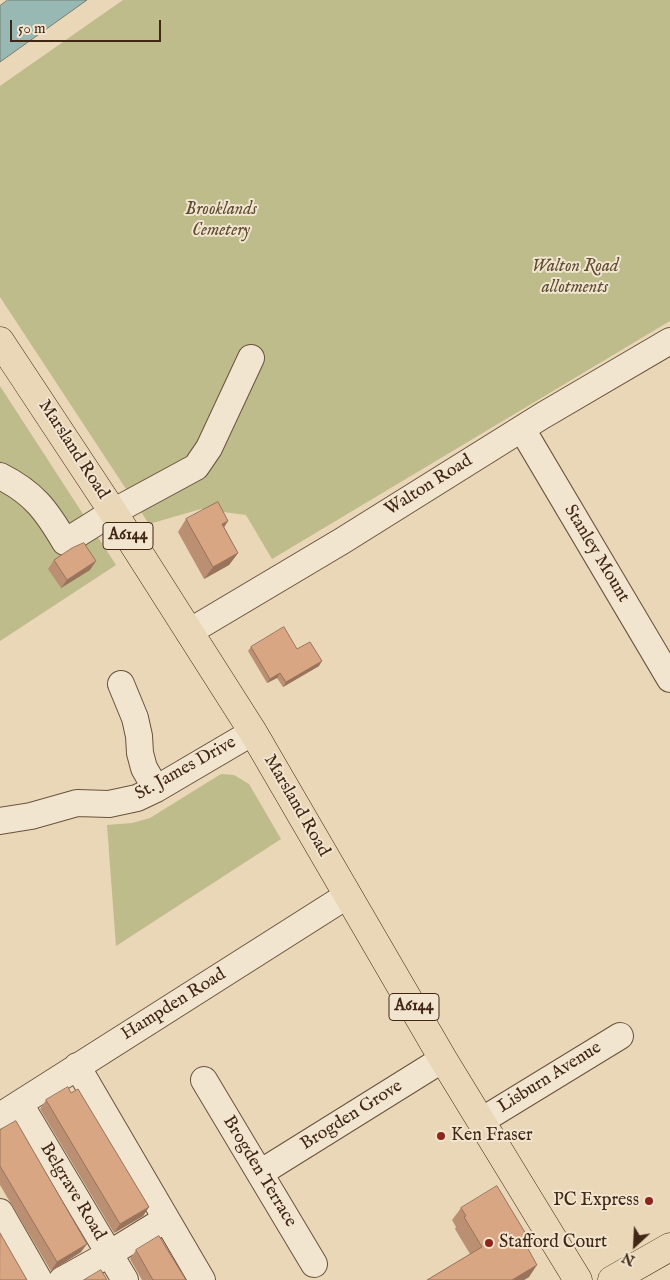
<!DOCTYPE html>
<html>
<head>
<meta charset="utf-8">
<style>
  body { margin:0 }
  #map { position:relative; width:670px; height:1280px; overflow:hidden; background:#e9d7b7; font-family:"IM FELL English",serif }
  canvas { display:block }
  .north { position:absolute; left:610px; top:1220px; width:50px; height:50px; -webkit-text-stroke:4px #f1e5d0; paint-order:stroke; rotate:205deg; font-size:14px; font-weight:700; line-height:20px; text-align:center; color:#402613 }
  .north::after { content:''; display:block; margin:auto; width:18px; height:22px; background:#402613; clip-path:polygon(50% 0,100% 100%,50% 72%,0 100%) }
  .scale { position:absolute; left:10px; top:20px; width:151px; height:22px; box-sizing:border-box; border:2px solid #402613; border-top:0; padding-left:6px; font-size:15px; line-height:18px; white-space:nowrap; color:#402613; -webkit-text-stroke:4px #f1e5d0; paint-order:stroke }
</style>
</head>
<body>
<div id="map">
<canvas width="670" height="1280"></canvas>
<div class="north">N</div>
<div class="scale">50 m</div>
</div>
<script>
const ctx = document.querySelector('canvas').getContext('2d');
ctx.lineJoin = 'round';
function paint(path, color) { ctx.fillStyle = color; ctx.fill(path, 'evenodd'); }
function trace(path, color, width, dash) { ctx.strokeStyle = color; ctx.lineWidth = width; ctx.lineCap = dash ? 'butt' : 'round'; ctx.setLineDash(dash || []); ctx.stroke(path); }
function write(font, color, halo, rows, align = 'center') {
  ctx.font = font + ' "IM FELL English",serif'; ctx.lineWidth = 4; ctx.setLineDash([]); ctx.textBaseline = 'middle'; ctx.strokeStyle = halo; ctx.fillStyle = color; for (const [text, x, y, turn = 0] of rows) {
    ctx.save(); ctx.translate(x, y); ctx.rotate((+turn || 0) * Math.PI / 180); ctx.textAlign = isNaN(turn) ? turn : align; if (halo) ctx.strokeText(text, 0, 0); ctx.fillText(text, 0, 0); ctx.restore();
  }
}
paint(new Path2D(`
  M123,0H670V321L272,559L246,515L201,509L149,524L0,297V86Z
  M0,386L116,565L0,641Z
  M221,774L234,775L249,784L281,839L116,946L107,825L132,823L150,818Z`), '#bdbc8a');
const water = new Path2D(`
  M8,0H87L0,62V6Z`);
paint(water, '#98b8b3');
trace(water, '#757e73', 1);
const minor = new Path2D(`
  M522,429L670,679
  M0,476C34,493 46,510 65,542L113,512L196,467L209,448L251,358
  M189,632L342,541L542,416L670,341
  M121,684L135,718L139,736L140,753L144,768L156,789
  M0,821L31,816L77,803L109,804L137,798L156,789L253,732
  M77,1066L202,1280
  M204,1080L314,1264
  M20,1104L125,1280
  M0,1116L348,895
  M481,1121L620,1036
  M260,1173L443,1059
  M0,1212L39,1280
  M62,1280L109,1254L166,1219`);
const major = new Path2D(`
  M0,341L113,512L253,732L443,1059L578,1280`);
const highway = new Path2D(`
  M612,1280L670,1247`);
trace(minor, '#6a523c', 28);
trace(major, '#402613', 29);
trace(highway, '#402613', 29);
trace(minor, '#f1e5d0', 26);
trace(major, '#e9d7b7', 28);
trace(highway, '#e9d7b7', 28);
paint(new Path2D(`
  M186,519L224,527L238,553L229,565L204,579L178,532Z
  M54,560L90,570L61,588L48,569Z
  M251,647L297,649L319,666L283,687L277,678L267,683L248,651Z
  M71,1093L149,1207L143,1216L114,1233L40,1109L46,1100Z
  M0,1130L81,1252L51,1271L0,1185Z
  M461,1208L528,1249L529,1277L524,1280H427L470,1254L455,1229L456,1227L452,1220Z
  M136,1250L186,1280H142L130,1259Z`), '#bb8f72');
paint(new Path2D(`
  M228,521L220,534L222,524Z
  M238,553L229,565L204,579L213,567Z
  M96,561L90,570L61,588L67,580Z
  M322,661L319,666L283,687L286,682Z
  M280,673L277,678L267,683L270,679Z
  M149,1207L143,1216L114,1233L120,1224Z
  M87,1244L81,1252L51,1271L57,1262Z
  M537,1265L529,1277L524,1280H512Z`), '#98745c');
const building = new Path2D(`
  M218,502L228,521L222,524L238,553L213,567L186,519Z
  M84,543L96,561L67,580L54,560L72,548Z
  M284,627L297,649L310,642L322,661L286,682L280,673L270,679L251,647Z
  M68,1087L71,1093L78,1089L149,1207L120,1224L46,1100Z
  M16,1121L87,1244L57,1262L0,1166V1130Z
  M497,1186L532,1244L527,1247L537,1265L512,1280H427L482,1247L464,1217L466,1216L461,1208Z
  M0,1233L27,1280H0Z
  M159,1236L186,1280H153L136,1250Z
  M101,1270L107,1280H84Z`);
paint(building, '#d9a684');
trace(building, '#98745c', 1);
for (const [x, y, r, color] of [
  [441,1136,5,"#8f2418"],
  [649,1201,5,"#8f2418"],
  [489,1243,5,"#8f2418"]
]) { const dot = new Path2D(); dot.arc(x, y, r, 0, 2 * Math.PI); ctx.fillStyle = color; ctx.fill(dot); trace(dot, '#f1e5d0', 2); }
for (const [x, y, w] of [
  [128,536,50],
  [414,1007,50]
]) { const box = new Path2D(); box.roundRect(x - w / 2, y - 13.5, w, 27, 4); ctx.fillStyle = '#f1e5d0'; ctx.fill(box); trace(box, '#402613', 1); }
write('bold 16px', '#402613', null, [
  ["A6144",128,536],
  ["A6144",414,1007]
]);
write('italic 18px', '#5f4c31', '#f1e5d0', [
  ["Brooklands",221,210],
  ["Cemetery",221,231],
  ["Walton Road",575,267],
  ["allotments",575,288]
]);
write('18px', '#402613', '#f1e5d0', [
  ["Marsland Road",73,450,57],
  ["Walton Road",429,486,-32],
  ["Stanley Mount",596,554,59],
  ["St. James Drive",186,769,-29],
  ["Marsland Road",296,806,60],
  ["Hampden Road",174,1005,-32],
  ["Lisburn Avenue",550,1078,-32],
  ["Brogden Grove",352,1116,-32],
  ["Brogden Terrace",259,1172,59],
  ["Belgrave Road",72,1192,59]
]);
write('18px', '#402613', '#f1e5d0', [
  ["Ken Fraser",451,1136],
  ["PC Express",639,1201,"right"],
  ["Stafford Court",499,1243]
], 'left');
</script>
</body>
</html>
